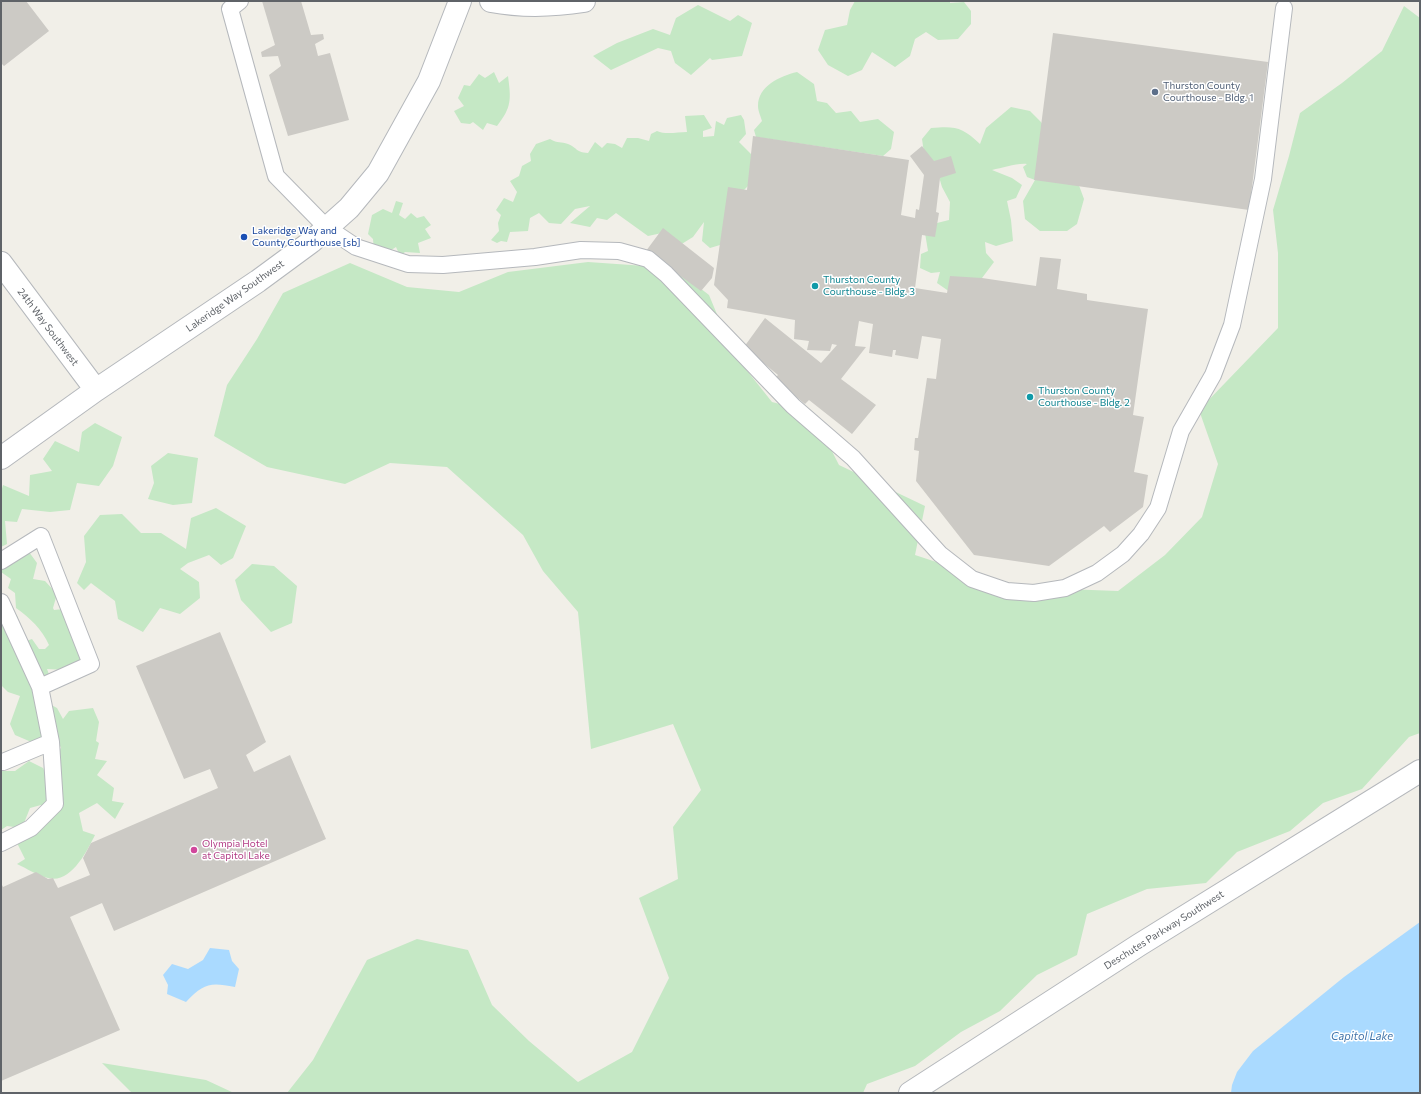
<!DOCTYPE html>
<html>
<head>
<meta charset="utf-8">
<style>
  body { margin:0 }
  #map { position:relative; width:1421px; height:1094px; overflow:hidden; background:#f1efe8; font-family:Commissioner,sans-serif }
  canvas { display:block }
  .frame { position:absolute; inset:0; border:2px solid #5f6368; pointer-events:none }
</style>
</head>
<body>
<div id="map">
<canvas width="1421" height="1094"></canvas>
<div class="frame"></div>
</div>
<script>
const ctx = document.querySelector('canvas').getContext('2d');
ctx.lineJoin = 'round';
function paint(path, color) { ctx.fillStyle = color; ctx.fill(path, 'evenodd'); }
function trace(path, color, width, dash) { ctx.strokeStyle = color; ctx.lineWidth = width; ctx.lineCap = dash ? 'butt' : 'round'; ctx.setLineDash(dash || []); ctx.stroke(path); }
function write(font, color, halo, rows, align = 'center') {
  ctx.font = font + ' Commissioner,sans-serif'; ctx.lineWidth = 3; ctx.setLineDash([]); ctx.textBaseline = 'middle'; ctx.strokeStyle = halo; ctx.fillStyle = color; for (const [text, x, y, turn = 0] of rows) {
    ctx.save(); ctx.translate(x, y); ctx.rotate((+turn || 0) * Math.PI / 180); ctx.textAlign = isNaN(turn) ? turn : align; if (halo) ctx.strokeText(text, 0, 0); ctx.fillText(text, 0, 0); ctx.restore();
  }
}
paint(new Path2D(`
  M855,1H950V3L964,2L971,11V24L958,39L938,40L926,32L915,39L910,56L895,67L872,52L862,70L848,76L828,65L818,50L825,30L847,25L850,10Z
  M698,5L730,21L738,15L752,23L742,56L712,60L710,58L691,75L675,63L671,51L658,48L611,70L593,56L617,43L653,29L670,35L676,18Z
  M1404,6L1420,18V733L1409,737L1362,789L1323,803L1290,831L1237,852L1206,883L1147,889L1087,914L1077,955L1037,975L1000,1011L961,1032L915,1066L867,1084L863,1093H287L313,1060L367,960L417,939L468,950L492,1005L529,1041L578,1082L632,1052L669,978L639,898L678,879L673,827L701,790L673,724L591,749L578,612L543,571L523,535L447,467L390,463L345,484L267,467L214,436L227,385L257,339L283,293L350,263L407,287L459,292L508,272L588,262L674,268L709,295L733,353L772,402L812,412L839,465L925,506L915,555L1012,587L1118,591L1165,555L1202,517L1218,464L1199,410L1278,328V253L1273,210L1289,156L1300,113L1342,83L1382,51Z
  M494,72L499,83L508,76C511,99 512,107 497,126L487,123L483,130L473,122L470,124L461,123L454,111L464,106L458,98L464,85L470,86L479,74L485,78Z
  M797,72L814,84L817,101L827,103L836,113L851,111L860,122L878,119L894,132L891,149L883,156L756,137L754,130L762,121C761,117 758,111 758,106C758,86 780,76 797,72Z
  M1011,107L1030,111L1041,122L1077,180L1084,199L1077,224L1067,231H1040L1025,219L1023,201L1035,180L1027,177L1023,167L1027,164C1016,163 1003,168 992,170L1012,178L1022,185L1016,198L1007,201L1011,220L1013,241L996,246L985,242L986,253L994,262L982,278L950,292L937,283L940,272L931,273L920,268L921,254L928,251L925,233L937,223L949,220L950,202L942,187L935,163L924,153L922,139L931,128C956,126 962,127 980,144L986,128Z
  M704,115L712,128L703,131V137L714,136L716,121L724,125L727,118L741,115L744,120L746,134L739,142L751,154L754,180L737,197L720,245L710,248L702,241L704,222L693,237L680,245L662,233L648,236L616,213L607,220L597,218L590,227L570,223L590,206L575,209L561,224L549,223L539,213L530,218L528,231L510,232L507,242L501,241L497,243L491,240L499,231L498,223L501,215L496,210L504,198L513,202L517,192L510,181L519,176L522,166L531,161L530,154L536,144L550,139C558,144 561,141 568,144C578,148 575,152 588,153L595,142L602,148L607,143L615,144L622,148L627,138H638L649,141L651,134L657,131C666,135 677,132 687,132L685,116Z
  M396,201L403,203L399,215L405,219L411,213L417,218L424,216L431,225L425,229L431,238L418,243L420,253L405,252L400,256L396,247L385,254L374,251L373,239L368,234L372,215L383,209L392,213Z
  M95,423L122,437L113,466L99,486L77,483L70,510L50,512L22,509L17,522L5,521L7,544L1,547V492L3,485L29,496L30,475L52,471L43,459L55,441L79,452L82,432Z
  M168,453L198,458L192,503L173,505L148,499L154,483L151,466Z
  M216,508L246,526L233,558L221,565L209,555L188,563L180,569L199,582L200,598L180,614L160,608L143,632L118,619L115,601L91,583L84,590L77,583L86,562L84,536L100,515L122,514L141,533H161L186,549L191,518Z
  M29,552L37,563L33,579L45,581L57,594L53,608L54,610L63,609L74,623L71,638L81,643L82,661L67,670L47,669L53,685L44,701L57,708L63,719L69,711L93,708L99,722L96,741L99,743L95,759L107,761L97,775L114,788L112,801L124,803L115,819L97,803L79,813L83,831L95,835C87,851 71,884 48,878C38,876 26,868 17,864L25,859L16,841L41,824V805L30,808L22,828L7,826L1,830L2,771H15L29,761L43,768L49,781L61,747L47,737L36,744L15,735L10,724L20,696L8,692L1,685V606H7L18,617L17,623L26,641L32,639L39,649H45L49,645C42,629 30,618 16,608L15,593L8,588L11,579L1,572L5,565Z
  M252,564L274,566L297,586L292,623L271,632L241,600L235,580Z
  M102,1063L206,1080L234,1093H132Z`), '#c5e8c5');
paint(new Path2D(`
  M1420,922V1093H1231L1232,1085L1237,1072L1253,1051L1344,977Z
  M210,948L229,950L232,961L239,969L235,987C210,982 204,983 186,1002L167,994L168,985L163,975L172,964L188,969L203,960Z`), '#aadaff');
paint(new Path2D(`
  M1,1H26L49,31L4,66L1,63Z
  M262,1H301L311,35L323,34L324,39L315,44L318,56L330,53L349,120L288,136L269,75L281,66L278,56L262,57L261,52L275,45Z
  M1053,33L1268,62L1249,210L1034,180Z
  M753,136L909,160L901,215L915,218L916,209L919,210L924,175L910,156L922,146L934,161L951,156L956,173L940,178L936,212L939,213L935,237L922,235L915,288L947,293L950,276L982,278L1036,286L1040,257L1061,259L1057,289L1087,294V300L1148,309L1133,415L1144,417L1134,472L1148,475L1143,507L1110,532L1104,526L1049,566L974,555L916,481L919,451L914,450L915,438H918L927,378L936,379L941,339L922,336L918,359L895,355L896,350H893L892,357L869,353L873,324L859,321L855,346L866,347L841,379L876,405L852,434L809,400L805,404L774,379L778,375L744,347L765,318L821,363L837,345L832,344L830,351L807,350L809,341L794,339L795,320L727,308L728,300L714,285L728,187L747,190Z
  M663,228L714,268L712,278L701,291L646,251Z
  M220,632L266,742L246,755L254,772L290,755L326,839L114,931L102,903L70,917L120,1030L1,1081V883L3,887L36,872L48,879L53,878L58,888L90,875L83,858L91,843L218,788L210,769L184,779L136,666Z`), '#cccac5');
const service = new Path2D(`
  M240,1L230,9L276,176L326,227L356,247L408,264L443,265L535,257L581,250L619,251L648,259L666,274L793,406L853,458L940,554L972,579L1007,591L1034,593L1065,588L1097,573L1123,554L1141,534L1158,508L1181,431L1213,375L1232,325L1263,179L1284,8
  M1,561L41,536L91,664L40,687L51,742L3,762
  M1,602L40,687
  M1,843L31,828L55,804L51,742`);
const minor = new Path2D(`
  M1,263L96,390
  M1,458L96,390L258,281L311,242L349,208L378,173L429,81L460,1`);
const tertiary = new Path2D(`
  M491,1C523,7 552,6 584,1
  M910,1093L1139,945L1420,771`);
trace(service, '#b5b8bc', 18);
trace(minor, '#b5b8bc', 24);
trace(tertiary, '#b5b8bc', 24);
trace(service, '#fff', 16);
trace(minor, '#fff', 22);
trace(tertiary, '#fff', 22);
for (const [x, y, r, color] of [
  [1155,92,4,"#5c6f8a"],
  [244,237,4,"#1a4fb4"],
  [815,286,4,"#0f9aa8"],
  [1030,397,4,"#0f9aa8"],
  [194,850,4,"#d1479c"]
]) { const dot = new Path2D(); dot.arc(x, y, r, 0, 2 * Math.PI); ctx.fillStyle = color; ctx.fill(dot); trace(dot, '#fff', 1.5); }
write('10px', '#4e5e75', '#fff', [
  ["Thurston County",1163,86],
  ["Courthouse - Bldg. 1",1163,98]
], 'left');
write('10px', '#164399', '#fff', [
  ["Lakeridge Way and",252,231],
  ["County Courthouse [sb]",252,243]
], 'left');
write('10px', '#0d838f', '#fff', [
  ["Thurston County",823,280],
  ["Courthouse - Bldg. 3",823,292],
  ["Thurston County",1038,391],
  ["Courthouse - Bldg. 2",1038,403]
], 'left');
write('10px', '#5f6368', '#fff', [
  ["Lakeridge Way Southwest",235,296,-35],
  ["24th Way Southwest",48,327,53],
  ["Deschutes Parkway Southwest",1164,930,-32]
]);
write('10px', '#b23c85', '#fff', [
  ["Olympia Hotel",202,844],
  ["at Capitol Lake",202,856]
], 'left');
write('italic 11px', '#4174aa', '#fff', [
  ["Capitol Lake",1362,1036]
]);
</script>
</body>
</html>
